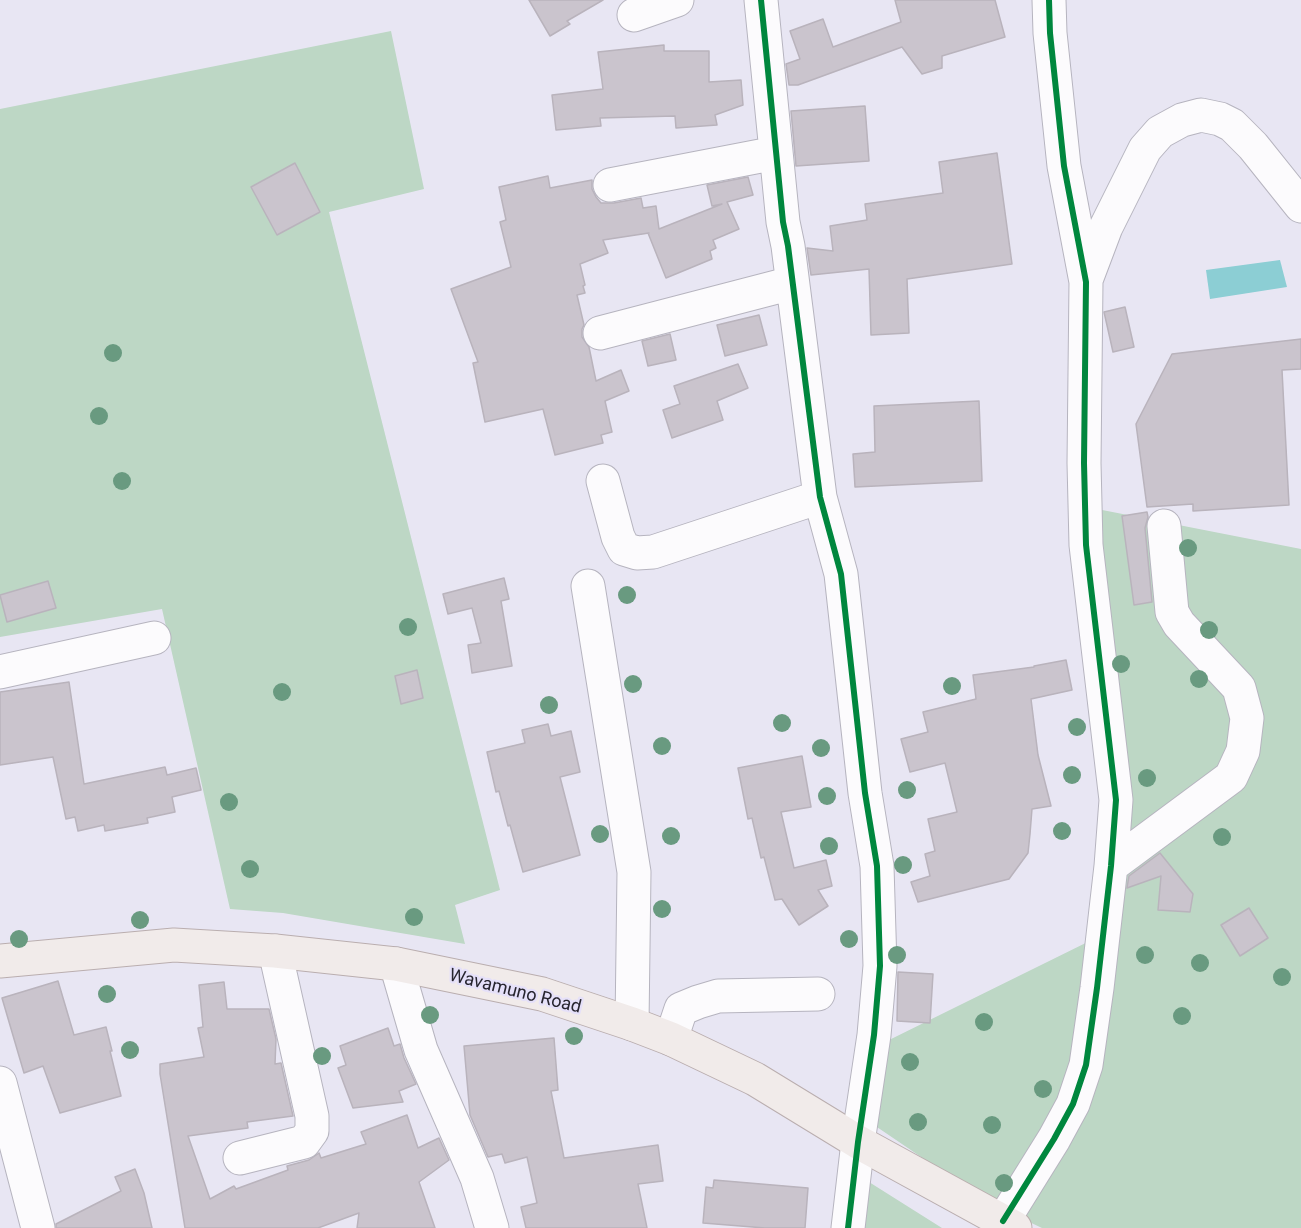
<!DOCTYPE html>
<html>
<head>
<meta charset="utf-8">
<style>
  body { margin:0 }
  canvas { display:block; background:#e8e6f3 }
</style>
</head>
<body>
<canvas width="1301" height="1228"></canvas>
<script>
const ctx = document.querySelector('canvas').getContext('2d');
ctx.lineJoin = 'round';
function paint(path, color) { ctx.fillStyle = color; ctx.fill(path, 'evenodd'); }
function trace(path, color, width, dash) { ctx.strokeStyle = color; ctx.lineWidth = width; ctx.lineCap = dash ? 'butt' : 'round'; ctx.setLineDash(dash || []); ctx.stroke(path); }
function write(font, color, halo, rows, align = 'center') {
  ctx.font = font + ' Roboto,sans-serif'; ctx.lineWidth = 4.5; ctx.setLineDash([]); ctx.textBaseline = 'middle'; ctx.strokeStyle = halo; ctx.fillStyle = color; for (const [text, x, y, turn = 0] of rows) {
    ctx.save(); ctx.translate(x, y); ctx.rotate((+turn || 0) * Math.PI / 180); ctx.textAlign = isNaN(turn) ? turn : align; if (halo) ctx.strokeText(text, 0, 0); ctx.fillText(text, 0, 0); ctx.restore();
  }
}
paint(new Path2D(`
  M391,31L424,189L329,212L500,890L455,905L465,944L283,913L230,909L162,609L0,637V109Z
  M1092,508L1301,549V1228H1042L989,1203L871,1123L883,1043L1112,930Z
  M869,1182L942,1228H864Z`), '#bdd7c5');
paint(new Path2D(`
  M1280,260L1287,287L1210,299L1206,270Z`), '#8cced4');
const building = new Path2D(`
  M529,0H603L567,21L570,24L550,36Z
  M895,0H995L1005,37L942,56V68L922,74L902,47L798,85H789L786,64L800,59L790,31L823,19L833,47L901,22Z
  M664,45V51H709V82L741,80L743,105L715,115L717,125L676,128L675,116L600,118L601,126L556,130L552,95L603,89L598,52Z
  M865,106L869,161L796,166L791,111Z
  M997,153L1012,264L907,279L909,333L871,335L869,269L811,275L807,248L833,251L830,226L867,220L865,204L943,193L939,162Z
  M295,163L320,212L277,235L251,187Z
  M548,176L550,188L592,180V189L596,197L601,203H614L641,198L643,208L656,206L659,229L722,204L712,206L707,185L748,177L753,195L727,202L739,229L713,240L716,248L710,251L712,259L666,278L648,233H649L603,240L608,253L580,264L585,285L583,286L585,293L577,295L584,325L582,329V337L589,347L596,381L621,370L629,391L605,401L612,432L601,435L603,443L555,455L543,409L485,422L473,363L478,362L451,289L511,267L500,222L506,220L499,187Z
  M1125,307L1134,347L1113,352L1104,312Z
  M759,315L767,345L725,356L717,325Z
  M670,334L676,360L648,366L642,341Z
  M1301,339V369L1282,370L1289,505L1193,511V504L1147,507L1136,424L1172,354Z
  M738,364L748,388L717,401L723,420L672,438L663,410L680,404L674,386Z
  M979,401L982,481L855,487L853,454L875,452L874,406Z
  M1147,512L1148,517L1145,528L1152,602L1134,605L1122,516Z
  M504,578L509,599L501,601L512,666L472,673L468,645L481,643L472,608L448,614L443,594Z
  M48,581L56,608L7,622L0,595Z
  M1066,660L1072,690L1031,699L1038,755L1051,806L1032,809L1030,834L1028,853L1009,879L918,902L911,882L930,876L925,854L935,851L928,819L957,812L945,763L910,772L901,739L928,732L923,712L976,699L973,675L1034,667V666Z
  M417,670L423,698L401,704L395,676Z
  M69,682L84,784L165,767L167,775L196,768L201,790L172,797L175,812L147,818L148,823L105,831L104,825L78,831L75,817L66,819L53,757L0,765V692Z
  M548,724L551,736L571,731L580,772L560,777L580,855L523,872L510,825L508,826L499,791L496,792L487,752L525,743L522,730Z
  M802,756L811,807L781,812L794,868L826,860L832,886L818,890L828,906L799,925L782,899L775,900L764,857L761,858L752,818L748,819L738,768Z
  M1160,853L1193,894L1190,912L1158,910L1161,876L1127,888L1129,876Z
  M1249,908L1268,938L1240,956L1221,925Z
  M898,972L933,974L930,1023L897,1021Z
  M58,981L74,1035L106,1027L112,1051H110L121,1096L60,1113L43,1066L24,1073L2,998Z
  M224,982L227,1009H269L276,1039L275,1064L281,1063L293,1116L247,1122L248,1128L188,1136L210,1199L234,1186L236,1189L288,1170L287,1166L309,1160L319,1153L321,1158L366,1144L361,1132L407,1115L418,1148L439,1138L449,1160L419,1182L435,1228H357L359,1213L318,1228H185L160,1074V1064L204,1057L198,1028L203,1027L199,985Z
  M388,1028L394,1046L400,1044L404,1058L416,1084L399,1091L403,1102L353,1108L338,1068L346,1065L340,1046Z
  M554,1038L558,1090L551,1091L564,1158L658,1145L663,1181L638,1184L647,1228H526L521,1207L537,1203L527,1157L505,1163L502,1154L488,1157L470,1115L464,1046Z
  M135,1169L144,1193L152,1228H56V1224L121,1191L115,1177Z
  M714,1180L808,1188L805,1228H765L703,1223L706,1187L713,1188Z`);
paint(building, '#cac4cd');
trace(building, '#b9b3bc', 1.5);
const minor = new Path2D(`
  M761,0L783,222L788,246L820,497L841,574L865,793L877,866L880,966L874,1035L858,1142L848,1228
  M634,15L677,0
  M610,185L776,153
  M1086,280L1106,227L1145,149L1160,132L1182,120L1201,115L1220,119L1232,125L1253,146L1301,206
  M600,333L792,283
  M603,481L618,537L624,549L637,553L653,552L820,497
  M588,586L634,872L632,1024
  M0,672L154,638
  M1111,866L1231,777L1243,751L1247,718L1239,688L1179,624L1172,612L1164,526
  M396,964L421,1050L477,1178L492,1228
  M671,1039L681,1009L698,1002L718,996L818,994
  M0,1083L38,1228
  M240,1158L304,1142L312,1131V1116L275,951
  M1003,1221L1054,1139L1073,1104L1086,1065L1097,988L1111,866L1116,800L1086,545L1084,463L1086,282L1064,166L1050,33L1049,0`);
const major = new Path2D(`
  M0,961L174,945L275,951L396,964L542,994L632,1024L671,1039L755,1079L858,1142L1015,1228`);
trace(minor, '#b6b4bf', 35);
trace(major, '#baaeaf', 35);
trace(minor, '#fcfbfd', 33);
trace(major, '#f1ebea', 33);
trace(new Path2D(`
  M761,0L783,222L788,246L820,497L841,574L865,793L877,866L880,966L874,1035L858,1142L848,1228
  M1003,1221L1054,1139L1073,1104L1086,1065L1097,988L1111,866L1116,800L1086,545L1084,463L1086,282L1064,166L1050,33L1049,0`), '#00873e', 6);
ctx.fillStyle = '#699a80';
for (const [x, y] of [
  [113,353],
  [99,416],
  [122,481],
  [1188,548],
  [627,595],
  [408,627],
  [1209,630],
  [1121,664],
  [1199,679],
  [633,684],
  [952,686],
  [282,692],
  [549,705],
  [782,723],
  [1077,727],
  [662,746],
  [821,748],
  [1072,775],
  [1147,778],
  [907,790],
  [827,796],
  [229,802],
  [1062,831],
  [600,834],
  [671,836],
  [1222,837],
  [829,846],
  [903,865],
  [250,869],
  [662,909],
  [414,917],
  [140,920],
  [19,939],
  [849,939],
  [897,955],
  [1145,955],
  [1200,963],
  [1282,977],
  [107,994],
  [430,1015],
  [1182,1016],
  [984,1022],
  [574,1036],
  [130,1050],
  [322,1056],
  [910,1062],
  [1043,1089],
  [918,1122],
  [992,1125],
  [1004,1183]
]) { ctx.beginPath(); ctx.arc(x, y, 9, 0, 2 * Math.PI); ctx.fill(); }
write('18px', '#27252f', '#e5e0f9', [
  ["Wavamuno Road",515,992,14]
]);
</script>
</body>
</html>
